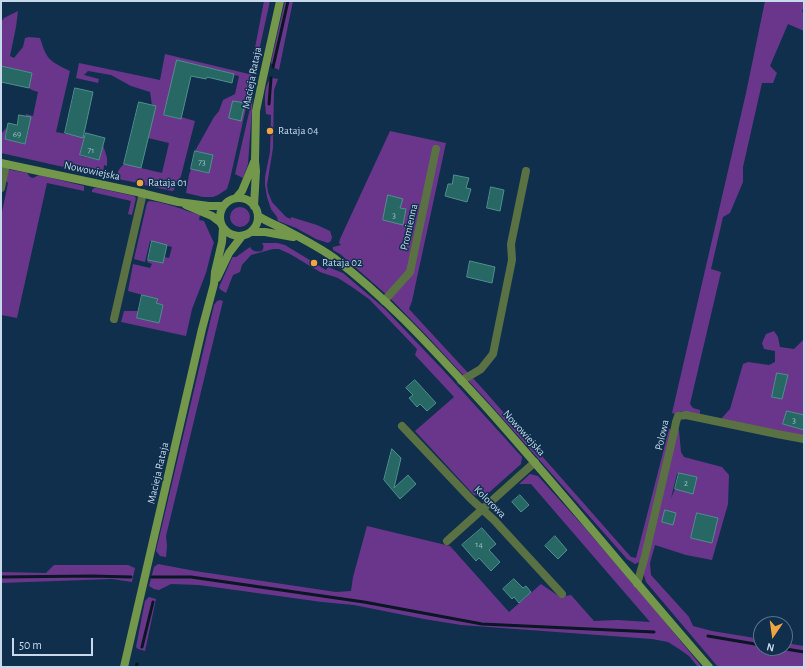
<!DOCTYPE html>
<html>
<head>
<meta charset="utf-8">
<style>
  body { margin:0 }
  #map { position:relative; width:805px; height:668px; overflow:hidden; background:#0f2f4c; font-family:"Alegreya Sans",sans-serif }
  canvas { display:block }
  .frame { position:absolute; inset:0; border:2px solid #c7d9ec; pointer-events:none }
  .north { position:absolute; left:753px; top:616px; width:40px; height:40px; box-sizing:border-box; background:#0f2f4c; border:1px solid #59738c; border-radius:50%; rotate:193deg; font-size:11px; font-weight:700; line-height:16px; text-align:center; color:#c7d9ec }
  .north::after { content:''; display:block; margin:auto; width:14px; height:18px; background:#f1a540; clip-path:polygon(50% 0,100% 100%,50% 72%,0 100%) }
  .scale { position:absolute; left:12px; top:638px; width:81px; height:18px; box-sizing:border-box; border:2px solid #c7d9ec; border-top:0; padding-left:5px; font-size:12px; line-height:14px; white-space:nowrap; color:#c7d9ec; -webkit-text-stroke:3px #0f2f4c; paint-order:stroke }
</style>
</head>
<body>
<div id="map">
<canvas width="805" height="668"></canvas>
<div class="frame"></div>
<div class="north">N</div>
<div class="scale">50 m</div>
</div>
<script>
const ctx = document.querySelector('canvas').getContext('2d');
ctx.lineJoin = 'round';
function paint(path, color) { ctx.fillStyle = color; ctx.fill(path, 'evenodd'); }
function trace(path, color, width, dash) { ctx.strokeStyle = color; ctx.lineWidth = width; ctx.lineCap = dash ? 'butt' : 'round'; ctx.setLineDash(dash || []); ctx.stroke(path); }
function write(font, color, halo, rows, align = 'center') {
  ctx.font = font + ' "Alegreya Sans",sans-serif'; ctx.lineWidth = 3; ctx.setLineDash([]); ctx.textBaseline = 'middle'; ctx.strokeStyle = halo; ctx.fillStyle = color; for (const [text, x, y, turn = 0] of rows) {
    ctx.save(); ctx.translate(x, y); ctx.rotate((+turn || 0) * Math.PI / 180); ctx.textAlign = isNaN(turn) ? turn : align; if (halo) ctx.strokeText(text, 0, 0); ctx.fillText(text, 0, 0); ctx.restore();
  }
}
paint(new Path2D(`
  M264,1H270L255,69L253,68L251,76L253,77L230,179L227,189L218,195L213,197H203L186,193L189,175L191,169L208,173L212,155L195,151L214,117L219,111L223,100L235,94L239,76L234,75V74L178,60L164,115L180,119L181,117L195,121L181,176L179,180L176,182L174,190L172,191L144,185L145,183L139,181L138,183L118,179C116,172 119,169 124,164L162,173L169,143L148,138L152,105L150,92L131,86L111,75L88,71L84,75L99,79L98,83L76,78L79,63L160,80L165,54L249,74L252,63Z
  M285,1H293L279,70L273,67L271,62Z
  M765,1H804V7L802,11L804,14V31L788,24L770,66L777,73L773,83H762L743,167V182L730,213L723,217L711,269L721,272L690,404L693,408L700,410V414L681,411L675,414L672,413L746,93Z
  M18,11L16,27L10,56L14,58L23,47L25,38L29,37L40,38C47,61 50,61 70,71L56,132L83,137L84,135L85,136L80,156L99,160L103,145L107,158V166L104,165L103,175L95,174L1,153V134L7,127L5,139L25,144L29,129L23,128L26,116V114L33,116L38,92L32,90L29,88L32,73L1,66V22L4,18Z
  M273,78L278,79L274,90L273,148L267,185L268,192L272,202L286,217L291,219V217L317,225L330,231L332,237L331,241L328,243L316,239L296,228L278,221L277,217L271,209L267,197L265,185V177L270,152L271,115L266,114C265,102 263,89 270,79Z
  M253,95L248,164L243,178L235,174Z
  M390,131L446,143L412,301L409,309L482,388L631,557L636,558L669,429L679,430L681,452L684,457L722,467L729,475L728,504L712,560L686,555L655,545L650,563L651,575L689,617L693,626L712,631L761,639V648H785V643L804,646V667H718L646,582L640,562L635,564L627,559L489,403L427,336L388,296L340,254L333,250V247L341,245L339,243L340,239ZM679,473L697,477L693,493L675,489L671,498L677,474ZM697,513L718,518L712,543L691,538Z
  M1,168L27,173L30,177L33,178L39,175L84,186V191L47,183L17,318L1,315V217L8,183L1,176Z
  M94,188H97L134,196L136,198L132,215L128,214L131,201L92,192V190Z
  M149,201C163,201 186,211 200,215L199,220L204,221L214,243L213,245L206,273L192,309L186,336L121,322L124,311H138L137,318L159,323L163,305L156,303L157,299L128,291L133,264L150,268L152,264L147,262L148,260L163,263L164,257L169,258L172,247L150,241L145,262L134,259L147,203Z
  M230 217a10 10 0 1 1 20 0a10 10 0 1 1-20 0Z
  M262,243H277L285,245L326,270L328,267L343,273L385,309L444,371L522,457L521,464L484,497L474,495L415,431L454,397L415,355L417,349L369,299L352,287L338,278L320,272L290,254L279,249H273L251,255L242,265L240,272L233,275L226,293L221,290L219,288L220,285L232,258L233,257H236L250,247C253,252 256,252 262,251C264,248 264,246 262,243Z
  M220,300L223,301L166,536L167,546L166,557L160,556L156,551L214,305L217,301Z
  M774,331L778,337L780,347L794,349L804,339V415L787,411L783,424L804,430V437L721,419L730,409L743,364L748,362L769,365L775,362V351L764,349L762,343L766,334Z
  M530,474L538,476L585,528L656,611L702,667H698L689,656L679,649L668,642L652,639L461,625L424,619L354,605L322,602L199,585L171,584L159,590L154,589L149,586L154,567L158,564L195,571L336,592L351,591L353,577L367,526L450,546L509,612L541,584L560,597L571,595L594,621L617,620L650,622L531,484H519Z
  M54,565H128L135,568L132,582L112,579L1,583V572L46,573Z
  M149,597L156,599L145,651L138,649L136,647L145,601Z`), '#6a368c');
trace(new Path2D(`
  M273,67L288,1
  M269,104L271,78
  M1,577L92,576L131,577
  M152,577H191L364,602L482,624L654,632
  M708,636L761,645
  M142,647L153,602
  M780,648L804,652
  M136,667L137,664`), '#091623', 3);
const building = new Path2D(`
  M177,60L234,74L232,83L207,77L206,79L191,76L181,119L164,115Z
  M1,66L32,73L29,88L1,82Z
  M75,88L93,92L83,138L65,133Z
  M233,101L245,103L241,121L229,118Z
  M139,102L156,106L141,168L124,164Z
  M19,115L31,117L25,144L5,139L8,123L17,125Z
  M86,133L105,138L99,160L80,155Z
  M195,151L213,155L209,173L191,169Z
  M454,175L469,178L466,188L471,189L467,202L445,196L448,184H452Z
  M491,187L504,190L500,211L487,208Z
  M388,195L403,199L400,208L406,209L403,225L383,220Z
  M152,241L167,245L163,263L148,260Z
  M470,261L495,267L492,283L467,277Z
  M142,295L158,299L156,303L163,305L159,323L137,318Z
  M777,373L788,375L782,399L772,397Z
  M415,380L436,403L427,411L420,404L417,407L409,398L413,395L406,388Z
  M787,411L804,415V430L783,424Z
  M392,449L401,458L394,488L408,475L416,484L400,499L384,480Z
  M679,473L697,477L693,494L675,489Z
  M520,495L529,505L521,512L512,502Z
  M665,510L676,513L673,525L662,522Z
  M697,513L718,518L712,543L691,538Z
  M482,528L496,544L489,550L500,562L491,571L479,558L476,561L462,545Z
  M555,536L567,550L558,559L545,546Z
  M514,579L523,588L526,586L531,592L519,603L514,597L512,599L503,589Z`);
paint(building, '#276864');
trace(building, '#50908c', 1);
trace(new Path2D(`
  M1,188L6,164
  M384,301L410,272L436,149
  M114,319L143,193
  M461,381L481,369L493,354L512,260L511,244L526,171
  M402,426L471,499L494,520L562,594
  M447,541L535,462
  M637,584L645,556L674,432L676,422L678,416L686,415L777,434L804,439`), '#5a7143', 8);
trace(new Path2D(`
  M1,163L137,192L178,202L209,206H223
  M220 217a19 19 0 1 1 38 0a19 19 0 1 1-38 0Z
  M236,198L242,191L254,162
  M186,205L212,216L220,222
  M254,206L256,171L255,161L256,111L262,82L280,1
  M258,216C266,221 275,225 284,229C301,238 319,247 334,258C391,301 438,355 486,407C562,492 634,581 709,667
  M251,232H265L293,237
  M217,278L229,253L242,236
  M124,667L202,329L214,284L215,272L222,242L223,228`), '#73974b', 8);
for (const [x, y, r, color] of [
  [270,131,4,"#f1a540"],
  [140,183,4,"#f1a540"],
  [314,263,4,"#f1a540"]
]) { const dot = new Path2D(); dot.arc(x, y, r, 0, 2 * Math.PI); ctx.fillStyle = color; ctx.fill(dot); trace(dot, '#0f2f4c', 1.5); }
write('9px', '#9fbdca', null, [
  ["69",17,134],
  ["71",91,150],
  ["73",202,162],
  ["3",394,215],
  ["3",794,420],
  ["2",686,483],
  ["14",479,544]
]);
write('11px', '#c7d9ec', '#0f2f4c', [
  ["Macieja Rataja",252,78,-79],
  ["Nowowiejska",92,171,12],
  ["Promienna",409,227,-77],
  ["Nowowiejska",524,433,48],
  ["Polowa",662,435,-77],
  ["Macieja Rataja",158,473,-77],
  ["Kolorowa",490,502,45]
]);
write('11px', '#c7d9ec', '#0f2f4c', [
  ["Rataja 04",278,131],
  ["Rataja 01",148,183],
  ["Rataja 02",322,263]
], 'left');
</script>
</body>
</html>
